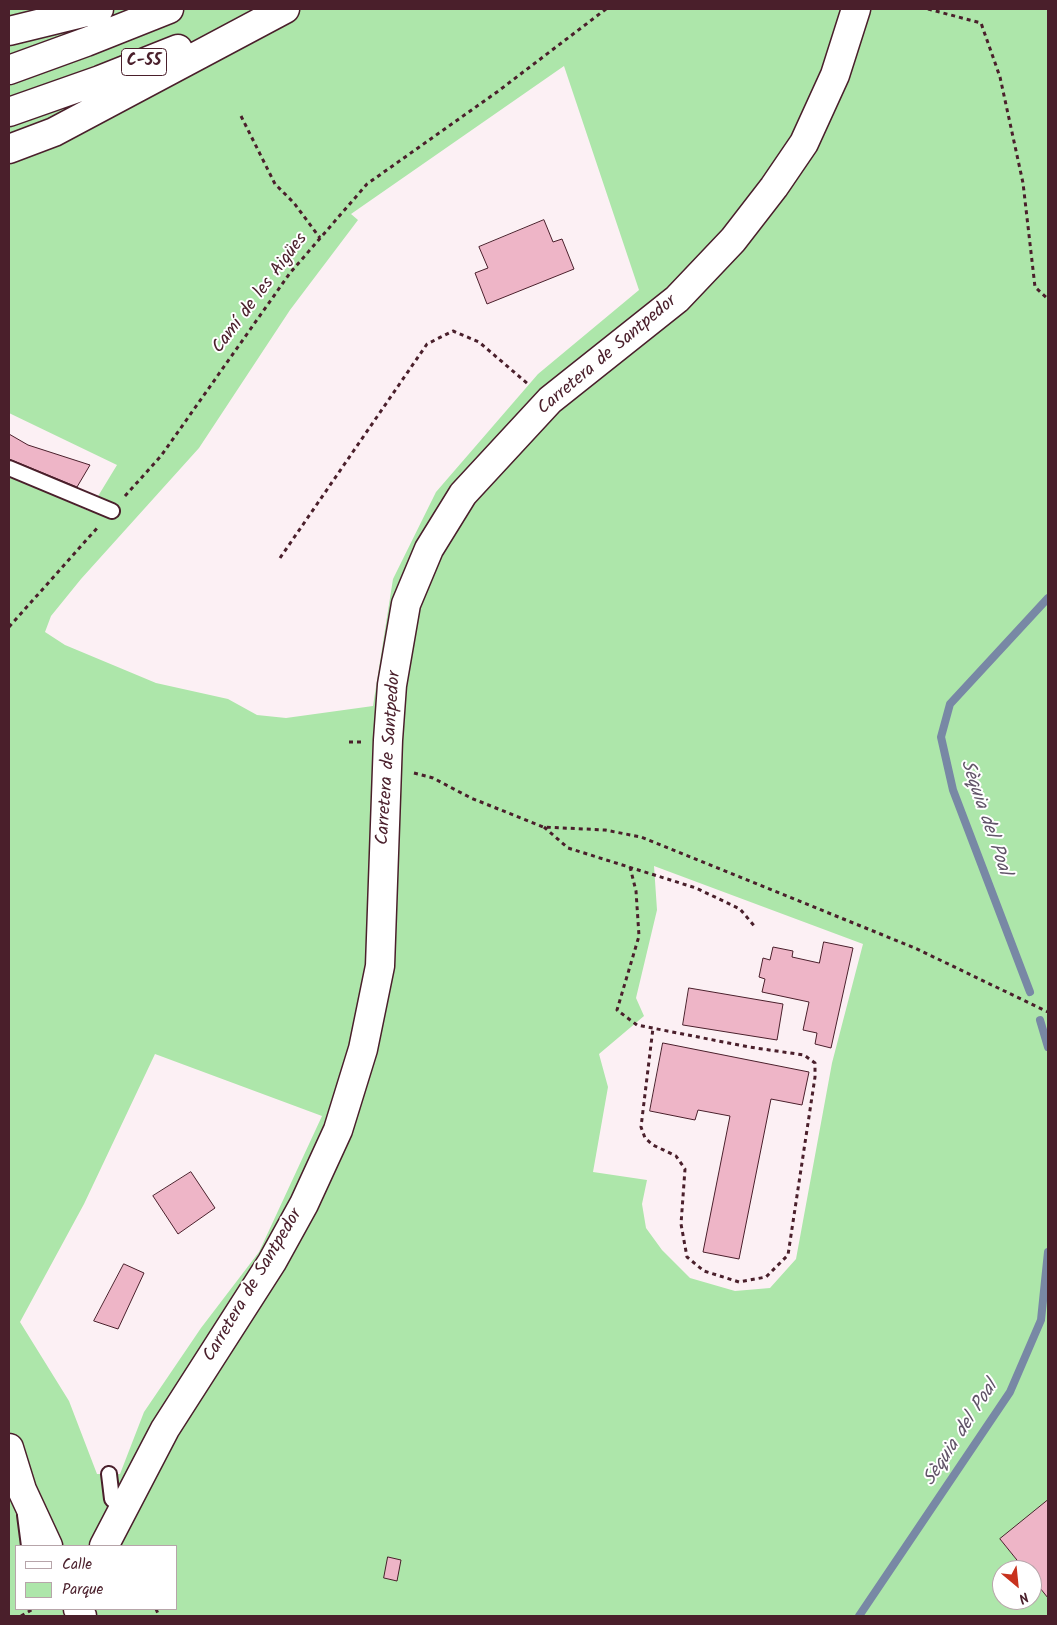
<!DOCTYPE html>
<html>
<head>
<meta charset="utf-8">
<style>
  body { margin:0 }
  #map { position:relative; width:1057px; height:1625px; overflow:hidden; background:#fcf0f4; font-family:Kalam,sans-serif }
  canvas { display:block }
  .frame { position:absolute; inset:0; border:10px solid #4a1f2b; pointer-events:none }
  .legend { position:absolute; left:15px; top:1545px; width:162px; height:65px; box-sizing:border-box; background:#fff; border:1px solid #b7a5aa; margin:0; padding:6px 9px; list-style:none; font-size:15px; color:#4a1f2b }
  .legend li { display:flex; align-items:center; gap:10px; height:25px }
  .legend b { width:25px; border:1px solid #b7a5aa }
  .north { position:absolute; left:992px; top:1560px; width:50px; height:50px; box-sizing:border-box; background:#fff; border:1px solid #b7a5aa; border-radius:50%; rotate:152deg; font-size:14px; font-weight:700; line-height:20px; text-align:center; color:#4a1f2b }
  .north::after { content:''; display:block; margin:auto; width:18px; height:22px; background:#c8321e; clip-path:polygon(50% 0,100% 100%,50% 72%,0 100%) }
</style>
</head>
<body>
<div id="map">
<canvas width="1057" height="1625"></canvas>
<div class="frame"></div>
<ul class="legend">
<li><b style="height:6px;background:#fff"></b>Calle</li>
<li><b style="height:14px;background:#ade6aa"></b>Parque</li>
</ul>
<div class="north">N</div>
</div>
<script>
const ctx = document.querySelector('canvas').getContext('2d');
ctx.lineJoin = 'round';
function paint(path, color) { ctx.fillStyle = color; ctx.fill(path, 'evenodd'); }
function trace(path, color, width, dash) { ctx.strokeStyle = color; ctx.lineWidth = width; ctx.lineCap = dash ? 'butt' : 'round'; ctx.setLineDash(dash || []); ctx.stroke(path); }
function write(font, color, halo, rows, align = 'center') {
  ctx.font = font + ' Kalam,sans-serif'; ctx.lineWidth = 4; ctx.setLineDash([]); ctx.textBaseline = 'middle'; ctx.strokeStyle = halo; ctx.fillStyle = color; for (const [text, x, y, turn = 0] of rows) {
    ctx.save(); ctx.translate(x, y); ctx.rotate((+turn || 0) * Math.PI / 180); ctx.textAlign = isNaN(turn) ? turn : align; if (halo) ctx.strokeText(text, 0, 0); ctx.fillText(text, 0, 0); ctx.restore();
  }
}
paint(new Path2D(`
  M9,9H1048V1500L1000,1539L1025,1570H1002V1600H1032V1578L1048,1598V1616H9V476L89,511L117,465L9,413ZM564,66L639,290L538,374L436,492L393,579L373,706L286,718L257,715L228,699L156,683L65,645L45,632L51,616L81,579L199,448L290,310L358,220L351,214ZM654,866L863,944L832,1063L796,1259L770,1288L735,1291L690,1278L662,1250L646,1228L642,1204L647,1180L593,1172L608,1087L599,1054L644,1016L636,998L657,910ZM155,1054L322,1116L259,1252L201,1328L144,1412L120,1474H97L69,1401L20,1322L84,1204ZM16,1546H176V1609H16Z`), '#ade6aa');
trace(new Path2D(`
  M1030,992L953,790L941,737L950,704L1048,598
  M1040,1020L1048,1047
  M859,1616L1010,1392L1041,1320L1048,1252`), '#7888a5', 8);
const building = new Path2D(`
  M544,220L553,242L562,239L574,269L487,304L475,273L488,268L479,247Z
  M9,434L28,445L90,465L77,487L9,459Z
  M824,942L853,948L831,1048L815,1044L817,1033L803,1030L809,1002L762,992L765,979L759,977L763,958L770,960L773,947L793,951L792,957L819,963Z
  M689,988L783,1004L777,1040L683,1025Z
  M663,1043L809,1072L802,1105L771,1099L739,1259L703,1252L730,1116L698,1110L695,1120L650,1111Z
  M191,1172L215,1208L178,1234L153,1196Z
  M124,1264L144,1273L118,1329L94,1321Z
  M1048,1500V1598L1032,1578V1570H1025L1000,1539Z
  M388,1557L401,1560L397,1581L384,1578Z`);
paint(building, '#eeb5c7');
trace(building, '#4a1f2b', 1);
const service = new Path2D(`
  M9,468L112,511
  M109,1474L112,1499L124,1509
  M25,1515L29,1546`);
const tertiary = new Path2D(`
  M104,1546L165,1429L272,1262L304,1204L338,1130L363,1049L380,966L388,740L392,685L406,604L429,549L463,494L550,400L677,299L733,240L774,187L804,143L835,75L856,9`);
const secondary = new Path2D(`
  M9,1448L22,1490L48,1546
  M78,1609L82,1616`);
const trunk = new Path2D(`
  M9,31L99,9
  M9,70L86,42L169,9
  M9,112L100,80L178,49
  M9,149L54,132L285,9`);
trace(service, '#4a1f2b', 18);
trace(tertiary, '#4a1f2b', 31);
trace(secondary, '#4a1f2b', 31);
trace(trunk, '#4a1f2b', 31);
trace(new Path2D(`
  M928,9L981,23L1000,77L1023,183L1035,287L1048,299
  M241,116L275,184L294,203L320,238
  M125,496L161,456L290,273L367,184L497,92L606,9
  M280,558L427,344L453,331L479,342L528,384
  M9,627L98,527
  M349,742H362
  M414,773L433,778L471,798L543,827L605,830L641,837L915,948L1048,1012
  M544,827L568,848L696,888L740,909L756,928
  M630,867L636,891L639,936L617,1010L637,1025L749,1047L804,1055L815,1063V1077L788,1255L766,1277L739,1282L704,1271L687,1257L681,1224L685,1169L676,1156L653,1145L645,1138L641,1127L653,1028
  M156,1609L159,1616
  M21,1616L33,1609`), '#4a1f2b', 3, [4, 4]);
trace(service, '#fff', 14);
trace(tertiary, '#fff', 28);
trace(secondary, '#fff', 28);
trace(trunk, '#fff', 28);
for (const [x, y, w] of [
  [144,62,45]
]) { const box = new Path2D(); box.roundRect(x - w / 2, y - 13.5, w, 27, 4); ctx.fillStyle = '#fff'; ctx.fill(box); trace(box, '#4a1f2b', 1); }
write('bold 16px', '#4a1f2b', null, [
  ["C-55",144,62]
]);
write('18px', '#4a1f2b', '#fff', [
  ["Camí de les Aigües",261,294,-53],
  ["Carretera de Santpedor",608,356,-40],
  ["Carretera de Santpedor",390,758,-86],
  ["Carretera de Santpedor",254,1286,-59]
]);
write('italic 19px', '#615468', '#fff', [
  ["Sèquia del Poal",984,818,71],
  ["Sèquia del Poal",962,1434,-57]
]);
</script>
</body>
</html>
